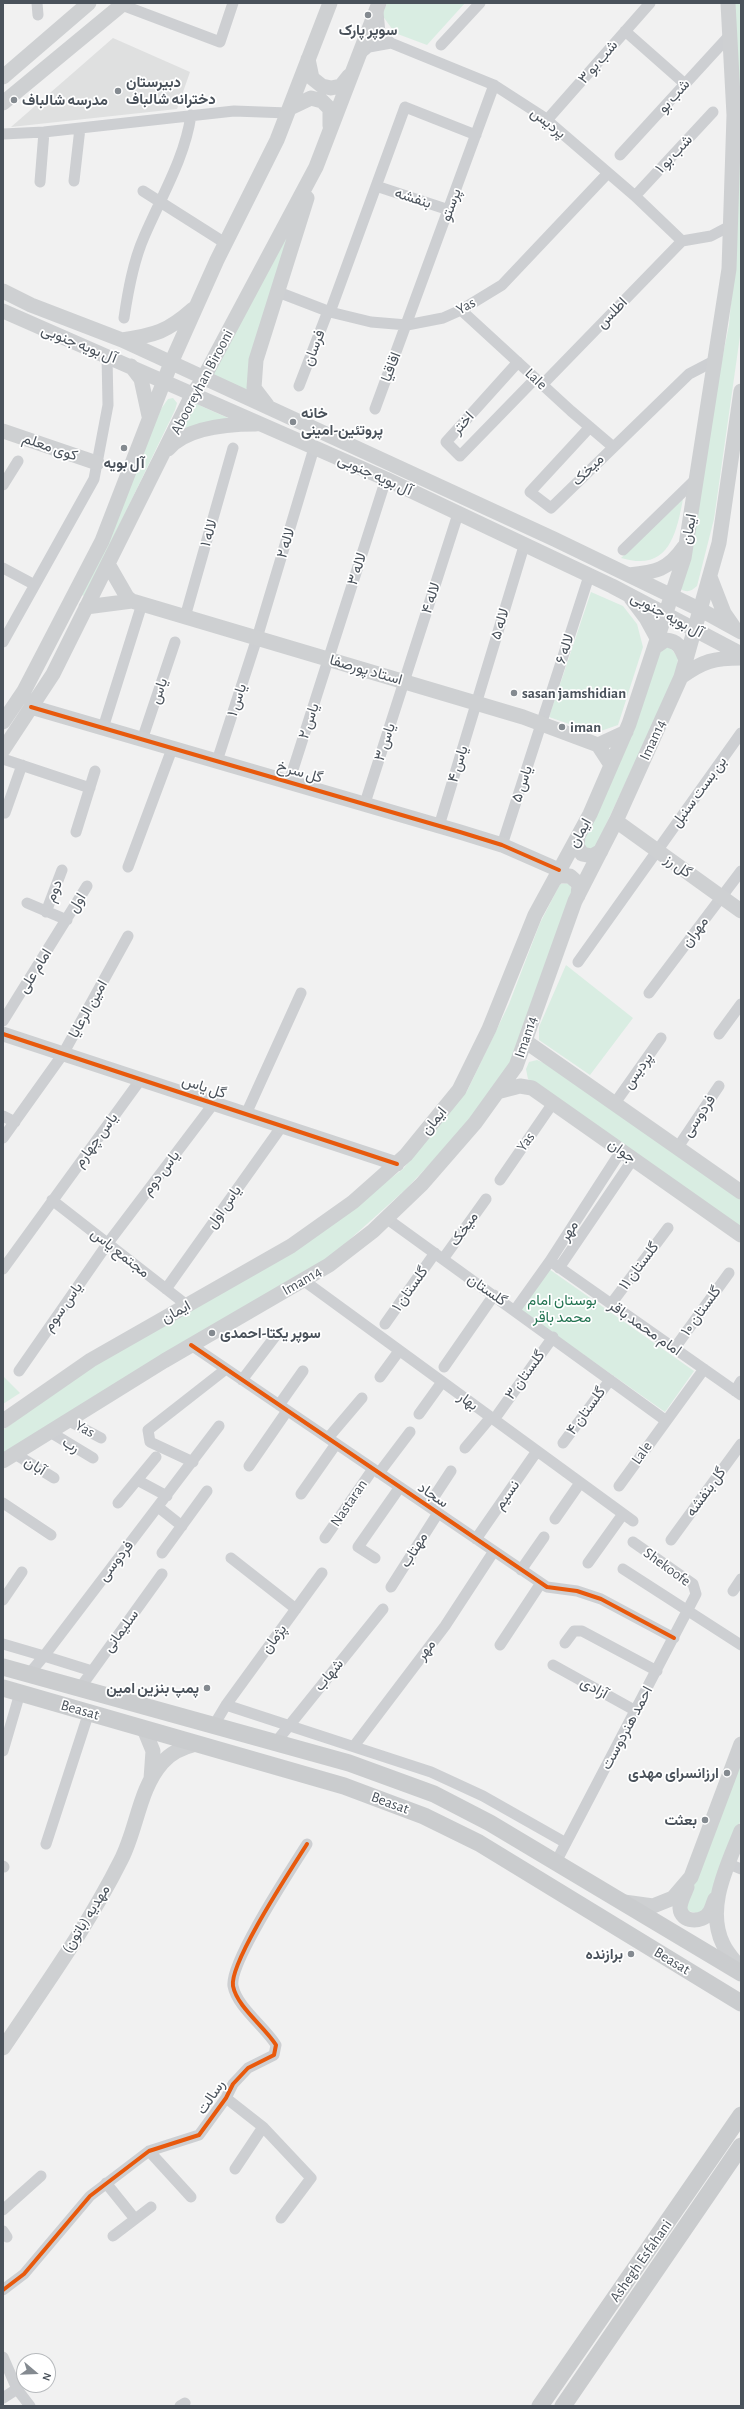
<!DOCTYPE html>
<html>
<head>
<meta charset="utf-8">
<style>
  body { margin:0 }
  #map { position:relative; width:744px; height:2409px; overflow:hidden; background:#f1f1f1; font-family:"Alegreya Sans",sans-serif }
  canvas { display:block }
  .frame { position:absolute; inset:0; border:4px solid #4a525b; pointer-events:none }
  .north { position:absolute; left:16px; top:2353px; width:40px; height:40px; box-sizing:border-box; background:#fff; border:1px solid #b7babd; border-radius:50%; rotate:109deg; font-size:11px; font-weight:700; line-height:16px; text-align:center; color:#4a525b }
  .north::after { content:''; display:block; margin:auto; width:14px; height:18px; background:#848a90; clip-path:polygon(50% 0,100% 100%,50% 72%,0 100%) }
</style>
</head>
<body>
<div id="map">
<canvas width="744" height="2409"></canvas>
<div class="frame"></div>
<div class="north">N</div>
</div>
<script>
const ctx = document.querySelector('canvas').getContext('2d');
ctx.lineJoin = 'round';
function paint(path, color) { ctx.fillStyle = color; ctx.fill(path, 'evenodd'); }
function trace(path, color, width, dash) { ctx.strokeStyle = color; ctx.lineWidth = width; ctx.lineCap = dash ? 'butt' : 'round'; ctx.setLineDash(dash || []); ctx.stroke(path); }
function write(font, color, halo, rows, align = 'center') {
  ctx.font = font + ' "Alegreya Sans",Vazirmatn,sans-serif'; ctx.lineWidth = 3.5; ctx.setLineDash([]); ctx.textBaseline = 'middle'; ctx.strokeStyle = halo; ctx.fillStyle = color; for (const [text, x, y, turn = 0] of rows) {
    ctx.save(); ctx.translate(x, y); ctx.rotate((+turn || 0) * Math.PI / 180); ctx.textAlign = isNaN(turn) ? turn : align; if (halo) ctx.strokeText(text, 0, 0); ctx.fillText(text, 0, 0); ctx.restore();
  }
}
paint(new Path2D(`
  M113,38L190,72L177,109L11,127Z`), '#dfe0e0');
paint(new Path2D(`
  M387,3H465L427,45L395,33L382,15Z
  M733,3H741V329L714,519L697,586C690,592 687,593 679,588L710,418L729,325L734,270Z
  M299,209L251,392L213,375Z
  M173,398L177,403L175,410L85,596L81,595L161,409L168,399Z
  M192,402L235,421L173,438Z
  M683,499C676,536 668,572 621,558Z
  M591,592L623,606L637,624L643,647L618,725L595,733L549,717Z
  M668,644L678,658L676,675L594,850H587L582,840L657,656Z
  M570,883L572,893L511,1062L467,1125L406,1189L328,1259L3,1455V1430L98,1361L295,1250L403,1169L467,1091L509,1004L540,923L560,884Z
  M566,965L633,1018L590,1075L539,1040V1027Z
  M537,1060L549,1065L741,1200V1229L528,1079L526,1069L529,1062Z
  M549,1269L694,1371L665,1412L520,1310Z
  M3,1376L20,1393L3,1404Z
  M741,1760V1819L705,1911L696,1913L688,1911L686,1903Z`), '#d9ede2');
trace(new Path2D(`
  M37,3L38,15
  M122,5L220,42L233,3
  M378,12L380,33L391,43L494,85L542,116L635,196L682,241
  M625,31L685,84
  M441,45L480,3
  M359,55L369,47L391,43
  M547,120L650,3
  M3,134L44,132L234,111L288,113
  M620,155L729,36
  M74,181L80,128
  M40,182L44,132
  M376,186L449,210
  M143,191L225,243
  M635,196L713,112
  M682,241L711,236L730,226
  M278,292L330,312L371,322L407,325L443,318L461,310L502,285L608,173
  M461,310L571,411L612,446
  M330,312L405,107L476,135
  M124,318C128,291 133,262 144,237C161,197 185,158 191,115
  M518,362L446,442L460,456L535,379
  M542,385L682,241
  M299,386L328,311
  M375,409L494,85
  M590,427L530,492L551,508L689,374L714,361
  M3,485L18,461
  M623,550L697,478
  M3,568L33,584
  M185,617L233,448
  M3,642L94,479L108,405L107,356
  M103,728L142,604
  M142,740L175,642
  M3,759L90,788
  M217,761L257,638L314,448
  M289,782L386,479
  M365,803L458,514
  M5,813L22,765
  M439,826L524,546
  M76,832L95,771
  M502,845L589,576
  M128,867L172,749
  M27,903L67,920
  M46,912L62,870
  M578,962L741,733
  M649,993L741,871
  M3,1021L87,886
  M719,1034L741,1004
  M615,1103L661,1038
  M246,1114L301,993
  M3,1116L15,1122
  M3,1138L63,1054L128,936
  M678,1147L719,1086
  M500,1180L553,1103
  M52,1200L188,1306
  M386,1218L665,1420
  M443,1259L486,1199
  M550,1261L741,1395
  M559,1268L633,1159
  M3,1269L141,1079
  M303,1280L633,1521
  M166,1289L282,1126
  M611,1304L668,1228
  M515,1310L550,1261L621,1151
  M385,1324L435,1253
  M191,1345L547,1587L577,1591L601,1599L674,1638
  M674,1349L729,1273
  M444,1367L494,1295
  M19,1371L108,1243L214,1103
  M380,1377L399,1351
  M242,1380L277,1334
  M735,1391L741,1381
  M279,1405L303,1371
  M419,1414L442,1382
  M498,1414L553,1337
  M69,1421L101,1438
  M50,1432L93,1458
  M328,1438L362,1398
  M563,1443L610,1380
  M465,1448L491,1417
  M15,1454L54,1478
  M193,1462L150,1442L148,1430L226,1369
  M249,1466L287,1411
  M379,1473L410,1432
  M137,1480L167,1496
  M619,1486L704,1369
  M301,1494L336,1444
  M3,1503L51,1535
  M118,1503L156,1457
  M428,1506L451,1471
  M158,1507L182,1526
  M555,1519L580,1483
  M325,1538L373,1469
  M476,1539L537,1451
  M671,1540L741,1444
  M162,1553L207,1491
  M231,1558L296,1609
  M375,1558L358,1547L400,1487
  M588,1563L623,1514
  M623,1569L741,1645
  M521,1570L544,1537
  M391,1587L438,1513
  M733,1591L741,1579
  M3,1600L22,1572
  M565,1643L574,1631H582L657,1671
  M3,1644L44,1656L29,1674
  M500,1645L541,1583
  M553,1665L636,1711
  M92,1671L44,1656L219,1426
  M80,1688L162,1574
  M226,1705L431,1772L483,1796L566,1843
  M214,1725L226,1705L322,1573
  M276,1742L383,1609
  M354,1746L445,1626L494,1551
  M3,1751L20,1693
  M46,1844L89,1712
  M556,1862L696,1594L693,1584L633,1542
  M729,1864L741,1869
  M3,1866L4,1867
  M226,2098L263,2127L235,2169
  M263,2127L311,2178L281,2218
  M149,2151L191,2197
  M106,2183L135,2219
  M3,2210L41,2176
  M3,2231L7,2237
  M113,2236L151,2207
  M3,2290L24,2274L90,2196L149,2151L199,2135L226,2098L233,2084L248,2068L274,2055L276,2045C265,2027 237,2007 233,1986C229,1963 292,1868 307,1844
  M3,2357L17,2389L30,2406
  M3,2398L17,2389
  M180,2406L185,2403`), '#cdcfd2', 11);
trace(new Path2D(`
  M308,59L312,78L322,86L331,88L341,86L349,76
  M3,77L89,3
  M3,103L124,3
  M290,108L311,98L322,101L330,109V126
  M3,291L31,305L122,340L554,539L701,610L741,632
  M3,311L386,479L612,586L741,654
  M122,340C155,335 167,332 193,309
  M131,366L141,379L149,416
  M267,405L254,388L256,360L307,198
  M3,431L97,463
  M168,449C187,427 229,424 256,424
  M108,564L127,597L132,601L523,717L598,745
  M629,575C656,572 668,570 684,547
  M710,577L724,613L733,626
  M631,598L646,618L658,640
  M86,607L132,601
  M655,647L665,640C679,641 681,648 686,660
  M681,677C703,661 714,658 741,658
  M31,707L460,832L502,845L559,870
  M3,722L24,691L102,541L171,363L217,260L277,140L330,3
  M3,750L53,674L192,395L203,379L316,167L379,3
  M611,765L598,745L626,732
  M616,821L741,911
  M578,836L577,846L582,854L592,856L601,851
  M554,880L559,876H570L579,884L578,896
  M3,1034L397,1164
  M525,1041L741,1192
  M497,1092L520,1086L532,1088L741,1235
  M3,1421L91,1360L291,1246L353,1202L406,1155L459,1090L489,1029L535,915L590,814L629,724L684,558L729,269L734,115L728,3
  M3,1461L164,1361L329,1265L373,1231L422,1184L475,1123L516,1066L575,901L616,821L681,677L719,543L741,391
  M144,1729L153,1751L151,1779
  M741,1831C728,1865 705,1907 723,1944C727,1953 735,1961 741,1969
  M687,1887C685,1893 680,1901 680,1908C681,1923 702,1923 709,1913C712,1909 713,1903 715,1899
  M624,1902L653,1906L673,1898L691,1877L741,1744
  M3,2048C44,1987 88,1926 121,1860C137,1829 139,1789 162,1763C171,1752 184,1747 196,1744`), '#ced0d2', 15);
trace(new Path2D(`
  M3,1667L349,1763L434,1794L490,1823L741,1973
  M3,1688L344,1786L424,1816L479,1843L741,2003
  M540,2406L741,2115
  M563,2406L741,2146`), '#caccce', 17);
trace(new Path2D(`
  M31,707L460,832L502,845L559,870
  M3,1034L397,1164
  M191,1345L547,1587L577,1591L601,1599L674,1638
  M3,2290L24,2274L90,2196L149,2151L199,2135L226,2098L233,2084L248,2068L274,2055L276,2045C265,2027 237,2007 233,1986C229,1963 292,1868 307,1844`), '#e8590c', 4);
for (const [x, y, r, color] of [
  [368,15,4,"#848a90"],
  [118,91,4,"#848a90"],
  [14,100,4,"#848a90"],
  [293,422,4,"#848a90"],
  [124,448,4,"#848a90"],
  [514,693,4,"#848a90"],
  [562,727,4,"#848a90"],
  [212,1333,4,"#848a90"],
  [207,1688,4,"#848a90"],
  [727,1773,4,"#848a90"],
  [705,1820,4,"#848a90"],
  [631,1954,4,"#848a90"]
]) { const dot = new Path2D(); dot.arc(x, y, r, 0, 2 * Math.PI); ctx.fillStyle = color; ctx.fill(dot); trace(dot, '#fff', 1.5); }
write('bold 15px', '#4a525b', '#fff', [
  ["سوپر پارک",368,30,"center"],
  ["دبیرستان",126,82],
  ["دخترانه شالباف",126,99],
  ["مدرسه شالباف",22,100],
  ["خانه",301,413],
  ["پروتئین-امینی",301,430],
  ["آل بویه",124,463,"center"],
  ["sasan jamshidian",522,693],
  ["iman",570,727],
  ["سوپر یکتا-احمدی",220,1333],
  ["پمپ بنزین امین",199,1688,"right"],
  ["ارزانسرای مهدی",719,1773,"right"],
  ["بعثت",697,1820,"right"],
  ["برازنده",623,1954,"right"]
], 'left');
write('15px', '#4a525b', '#fff', [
  ["شب بو ۳",598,62,-49],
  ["شب بو",674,96,-48],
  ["پردیس",548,123,38],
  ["شب بو ۱",674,154,-47],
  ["بنفشه",413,198,18],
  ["پرستو",451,205,-70],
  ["Yas",466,306,-29],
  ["اطلس",612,313,-46],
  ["آل بویه جنوبی",79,344,22],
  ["فرسان",314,348,-69],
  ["اقاقیا",391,367,-69],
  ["Lale",536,379,43],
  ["Abooreyhan Birooni",202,382,-62],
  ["اختر",463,423,-48],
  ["کوی معلم",50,447,19],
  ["میخک",588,470,-45],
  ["آل بویه جنوبی",375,475,24],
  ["ایمان",689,529,-80],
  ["لاله ۱",209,533,-74],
  ["لاله ۲",286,543,-73],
  ["لاله ۳",357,569,-72],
  ["لاله ۴",431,598,-72],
  ["آل بویه جنوبی",667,615,28],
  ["لاله ۵",500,624,-73],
  ["لاله ۶",565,649,-72],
  ["استاد پورصفا",366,670,16],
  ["یاس",159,691,-71],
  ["یاس ۱",237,700,-72],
  ["یاس ۲",309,721,-72],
  ["Iman14",653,740,-65],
  ["یاس ۳",385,742,-72],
  ["یاس ۴",458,764,-73],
  ["گل سرخ",300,772,16],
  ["یاس ۵",522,784,-72],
  ["بن بست سنبل",699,792,-54],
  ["ایمان",580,833,-61],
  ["گل رز",678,866,35],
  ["دوم",54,891,-69],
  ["اول",77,903,-59],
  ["مهران",695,932,-53],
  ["امام علی",35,971,-58],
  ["امین الرعایا",88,1009,-61],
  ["Iman14",526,1037,-71],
  ["پردیس",638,1071,-55],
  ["گل یاس",204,1087,18],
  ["فردوسی",699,1116,-56],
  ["ایمان",434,1121,-51],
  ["یاس چهارم",96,1140,-54],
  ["Yas",526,1142,-55],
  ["جوان",622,1151,35],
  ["یاس دوم",161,1173,-53],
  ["یاس اول",224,1207,-55],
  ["میخک",464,1229,-55],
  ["مهر",569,1231,-57],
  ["مجتمع یاس",120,1253,38],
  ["گلستان ۱۱",639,1266,-53],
  ["Iman14",302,1281,-30],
  ["گلستان ۱",410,1289,-55],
  ["گلستان",487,1290,35],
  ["یاس سوم",63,1307,-55],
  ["گلستان ۱۰",701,1311,-54],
  ["ایمان",176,1312,-29],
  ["امام محمد باقر",645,1328,35],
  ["گلستان ۳",525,1375,-54],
  ["بهار",468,1401,36],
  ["گلستان ۴",586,1411,-54],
  ["Yas",85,1429,28],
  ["رب",71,1445,31],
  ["Lale",642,1453,-55],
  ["آبان",35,1466,32],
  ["گل بنفشه",706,1492,-54],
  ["سجاد",433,1495,34],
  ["نسیم",507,1495,-55],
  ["Nastaran",349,1503,-56],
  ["مهتاب",414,1550,-58],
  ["فردوسی",116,1561,-52],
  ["Shekoofe",667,1567,36],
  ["سلیمانی",121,1631,-54],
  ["پژمان",274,1639,-54],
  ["مهر",426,1650,-53],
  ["شهاب",329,1675,-51],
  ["آزادی",594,1688,29],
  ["Beasat",80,1710,16],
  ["احمد هنردوست",627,1728,-62],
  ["Beasat",390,1803,20],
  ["مهدیه (باتون)",86,1919,-58],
  ["Beasat",672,1961,31],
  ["رسالت",211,2097,-56],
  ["Ashegh Esfahani",641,2261,-55]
]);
write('15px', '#237452', '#fff', [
  ["بوستان امام",562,1300],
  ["محمد باقر",562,1317]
]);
</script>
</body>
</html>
